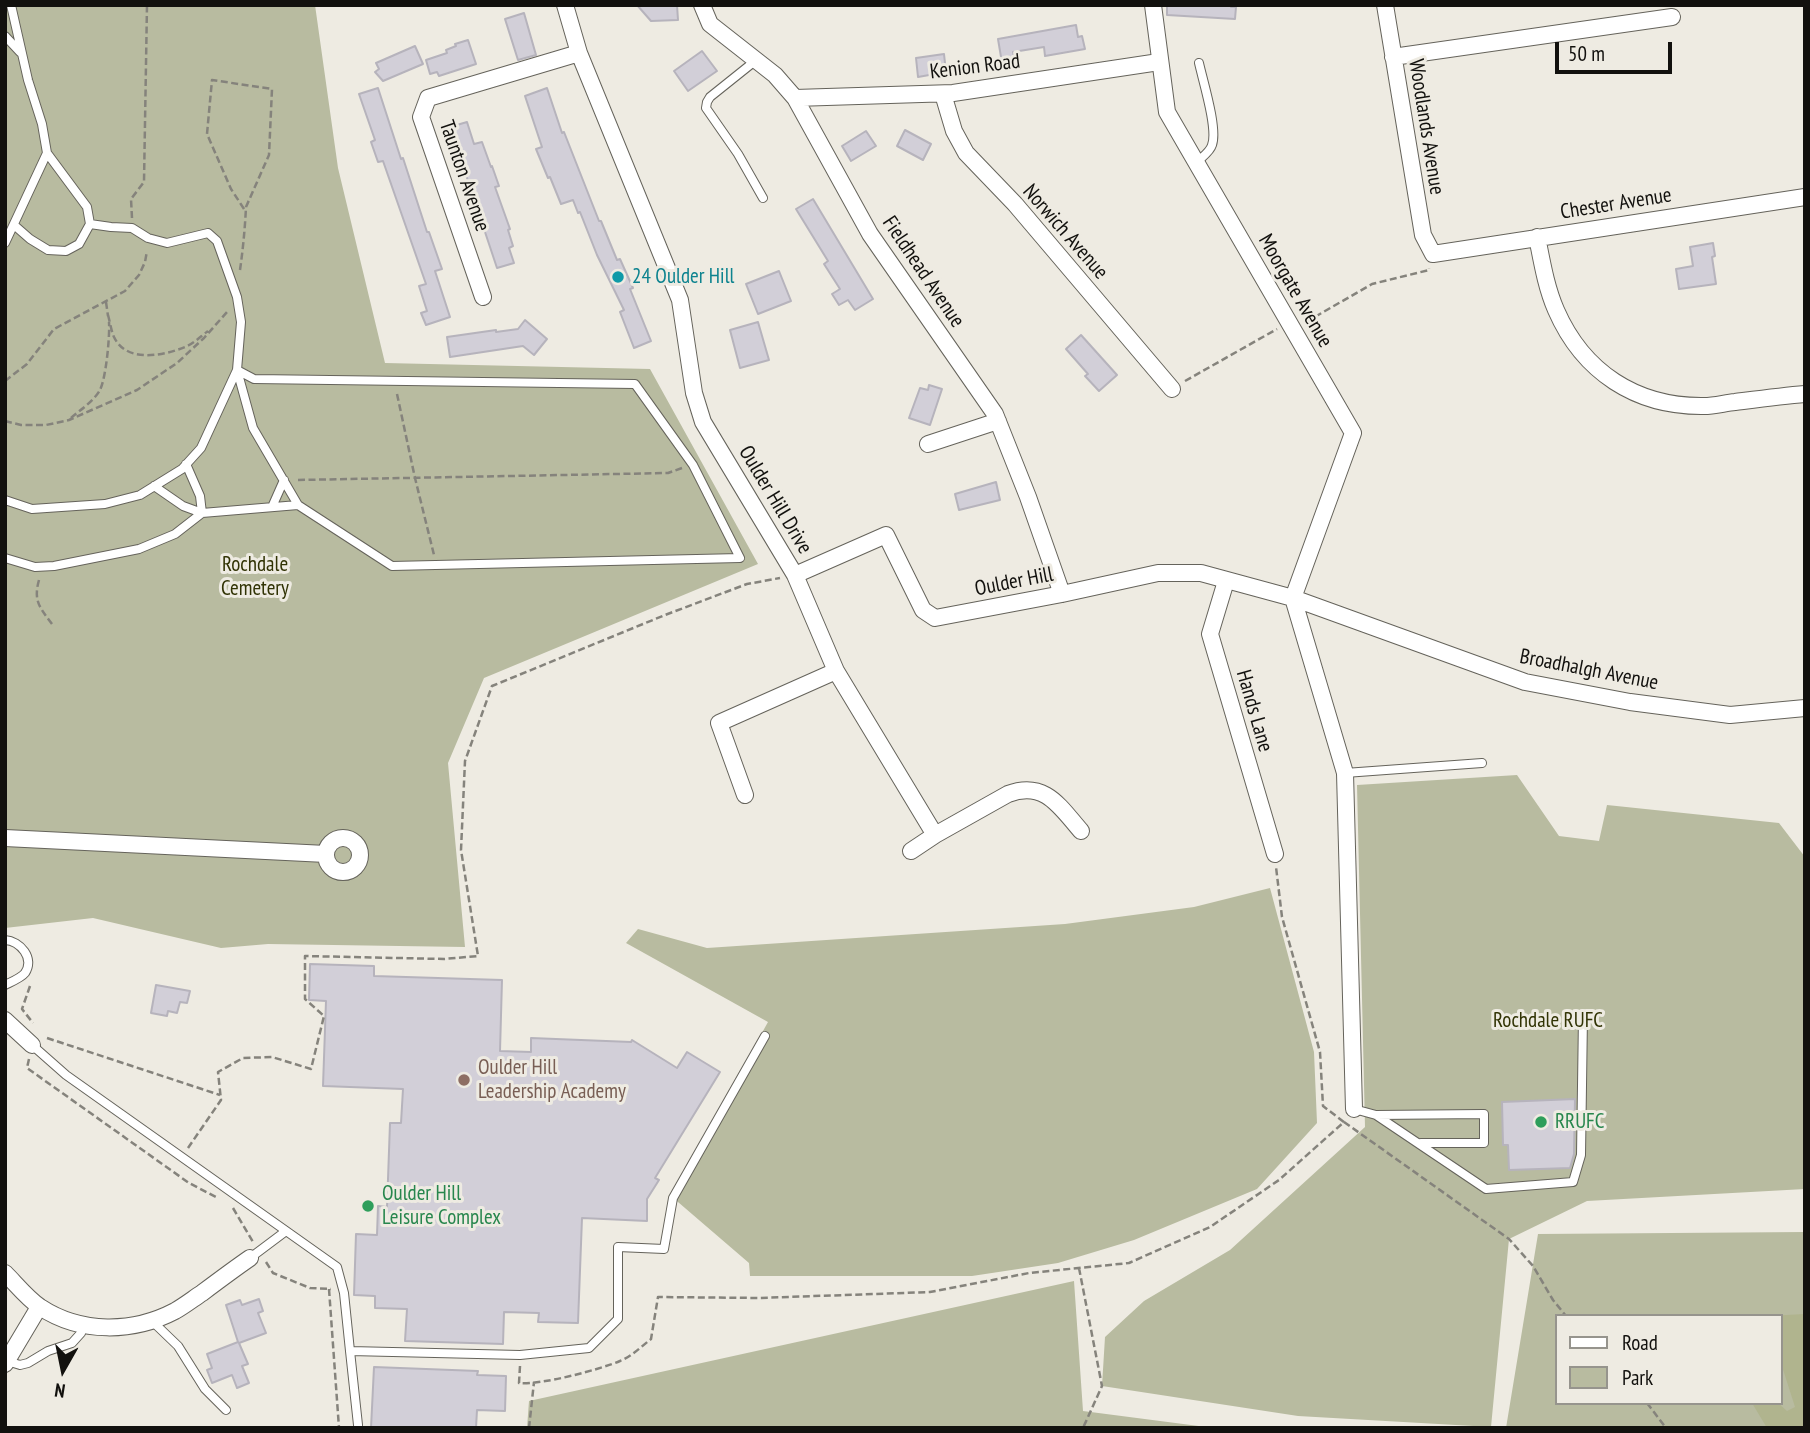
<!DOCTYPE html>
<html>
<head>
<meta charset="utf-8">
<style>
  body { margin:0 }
  #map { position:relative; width:1810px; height:1433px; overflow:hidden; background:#eeebe2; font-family:"PT Sans Narrow",sans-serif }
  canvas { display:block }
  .frame { position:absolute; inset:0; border:7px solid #12110e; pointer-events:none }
  .legend { position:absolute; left:1555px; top:1314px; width:228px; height:91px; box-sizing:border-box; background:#eeebe2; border:2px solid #96948d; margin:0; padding:9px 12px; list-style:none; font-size:21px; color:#12110e }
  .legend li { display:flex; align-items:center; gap:14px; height:35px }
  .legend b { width:35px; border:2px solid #96948d }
  .north { position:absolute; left:28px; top:1335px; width:70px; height:70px; -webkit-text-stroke:5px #eeebe2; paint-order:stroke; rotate:189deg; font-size:19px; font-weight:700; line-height:28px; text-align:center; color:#12110e }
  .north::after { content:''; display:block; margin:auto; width:24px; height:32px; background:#12110e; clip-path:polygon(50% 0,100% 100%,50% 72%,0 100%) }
  .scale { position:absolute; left:1555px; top:42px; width:117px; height:32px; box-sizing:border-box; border:4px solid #12110e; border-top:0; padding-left:9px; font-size:21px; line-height:24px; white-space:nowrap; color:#12110e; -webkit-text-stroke:5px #eeebe2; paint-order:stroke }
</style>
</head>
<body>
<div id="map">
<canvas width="1810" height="1433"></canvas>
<div class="frame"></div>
<ul class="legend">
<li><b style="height:9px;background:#fff"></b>Road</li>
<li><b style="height:19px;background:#b8bba0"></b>Park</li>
</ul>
<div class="north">N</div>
<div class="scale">50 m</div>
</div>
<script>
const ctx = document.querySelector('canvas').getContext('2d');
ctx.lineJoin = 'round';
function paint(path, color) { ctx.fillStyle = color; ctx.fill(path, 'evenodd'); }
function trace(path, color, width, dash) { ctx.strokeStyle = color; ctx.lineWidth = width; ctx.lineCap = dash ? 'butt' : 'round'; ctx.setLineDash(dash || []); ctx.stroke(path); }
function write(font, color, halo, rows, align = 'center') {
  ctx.font = font + ' "PT Sans Narrow",sans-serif'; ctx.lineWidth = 6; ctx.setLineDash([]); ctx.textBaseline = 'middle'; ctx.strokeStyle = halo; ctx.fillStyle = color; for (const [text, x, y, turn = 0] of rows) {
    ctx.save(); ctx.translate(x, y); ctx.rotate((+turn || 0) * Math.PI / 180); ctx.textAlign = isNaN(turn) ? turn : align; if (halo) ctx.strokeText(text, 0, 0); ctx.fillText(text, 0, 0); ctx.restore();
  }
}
paint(new Path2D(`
  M5,5H315L338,168L385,363L650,369L758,564L484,678L448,763L465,947L268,944L221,948L93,918L5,928Z
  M1517,775L1559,836L1599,841L1607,805L1779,823L1805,857V1189L1587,1201L1509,1239L1491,1427L1298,1416L1102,1386L1105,1337L1144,1301L1230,1250L1365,1127L1357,785Z
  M1270,888L1314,1052L1317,1123L1257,1189L1134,1240L1058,1263L972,1276H750L749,1263L671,1196L768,1022L626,943L638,929L707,948L1065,924L1194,907Z
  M1805,1232V1428H1506L1538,1234ZM1556,1316H1780V1403H1556Z
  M1074,1281L1083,1411L1214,1428H527L529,1401Z`), '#b8bba0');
paint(new Path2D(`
  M1805,1314V1428H1767L1752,1403H1778L1787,1411L1795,1407L1780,1360V1316H1767Z`), '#b0b48e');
const building = new Path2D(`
  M637,5H677L678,20L651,21Z
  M1167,5H1231V7H1236L1235,19L1167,15Z
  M524,13L536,55L518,60L505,19Z
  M1076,25L1078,37L1082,36L1085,49L1045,56L1044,47L1013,52L1016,67L1003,69L998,39Z
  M468,40L476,64L439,76L437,72L430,74L426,60L447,53L446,50L456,46L455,44Z
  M415,46L423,64L383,81L375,72L379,69L376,63Z
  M702,51L717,71L688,91L674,71Z
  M944,54L946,72L918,77L916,58Z
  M378,88L401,159L403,158L427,232H429L442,269L435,271L450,317L426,325L421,313L427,311L419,286L426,284L383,161L378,162L371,142L375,140L359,94Z
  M547,88L562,133L564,132L599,221H601L617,260L620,259L633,288L630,289L651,341L634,348L620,312L624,310L597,255L580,212L578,213L573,200L561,204L550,177L548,178L536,149L542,147L525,96Z
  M467,122L474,144L482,142L491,167L492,166L499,186L495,187L510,229L508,230L513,246L509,248L514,263L497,268L450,127Z
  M905,130L931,144L923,160L897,146Z
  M866,131L876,146L851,161L842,146Z
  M813,199L873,299L855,310L848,300L839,305L832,294L840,289L824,264L828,261L796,209Z
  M1713,243L1715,256L1712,257L1716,284L1679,289L1676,269L1693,266L1690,247Z
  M779,271L791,301L758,314L746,284Z
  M525,320L547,339L534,355L523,346L450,357L447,337L496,330V332L518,329Z
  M758,322L769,360L740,368L730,330Z
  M1081,335L1117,375L1099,391L1085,376L1088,374L1066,349Z
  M929,385L942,389L930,425L909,418L920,388L928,390Z
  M996,482L1000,500L959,510L955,494Z
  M310,964L374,966V976L502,980L500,1051L531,1052V1038L631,1042L632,1040L677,1068L687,1052L720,1072L655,1178L659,1180L647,1199V1221L582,1218L578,1323L538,1322L539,1313L504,1312L503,1344L405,1341L407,1309L375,1308V1296L354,1295L356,1234L377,1235L378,1206L387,1207L390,1123H401L403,1089L323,1086L326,1001L309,1000Z
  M156,985L190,991L187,1003L180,1002L177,1013L168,1011L167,1016L151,1013Z
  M1575,1099L1574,1154L1570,1168L1509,1170L1508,1145H1503L1502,1102Z
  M259,1299L263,1311L258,1313L266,1333L239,1343L248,1364L242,1366L249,1383L237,1388L232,1375L212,1383L207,1370L212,1368L207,1354L238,1342L226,1305L240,1300L242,1305Z
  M374,1367L478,1371L477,1375L506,1376L505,1411L477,1410L476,1428H371Z`);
paint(building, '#d2cfd8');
trace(building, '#b6b3bc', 2);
const lane = new Path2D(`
  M5,36L20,52
  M755,61L710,97L707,102L706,108L738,154L763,198
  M1197,162C1202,157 1210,152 1212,145C1218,129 1203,81 1199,63
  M14,225L30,239L48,250L66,251L79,244L90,224L87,207L47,153
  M5,243L47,153L42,124L28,80L11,5
  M237,370L254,379L635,384L693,465L740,558L392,566L298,505L253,428Z
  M154,486L183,506L202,513L200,496L186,464
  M5,500L32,509L105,504L140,495L182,469L201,448L237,370L241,322L237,297L217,241L208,233L167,243L148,238L132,228L111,227L90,224
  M272,507L284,480
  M5,558L35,567L54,566L139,549L175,534L202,513L298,505
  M1345,773L1482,763
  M5,940C20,941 35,958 25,973C21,978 11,982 5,985
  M32,1045L66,1075L337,1267L344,1293L350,1351L520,1355L589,1348L618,1319V1247L664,1249L673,1198L765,1036
  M1354,1109L1376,1115L1486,1189L1573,1182L1581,1155L1583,1016
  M1376,1115L1484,1114V1143H1421
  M250,1258L286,1231
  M152,1321L178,1346L205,1389L226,1410
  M350,1351L358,1425
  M7,1361L20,1365L28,1363L48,1351L72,1343L81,1333L84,1325`);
const street = new Path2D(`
  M565,5L579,53L680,300L694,393L703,422L795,575L836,671L935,835L1008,794C1045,780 1060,807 1081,831
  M702,5L710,24L775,75L795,98L870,234L995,414L1028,497L1062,594
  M1153,5L1167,112L1353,433L1293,598
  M1385,5L1423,235L1433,254L1805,197
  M1393,57L1672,17
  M943,94L954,131L966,153L1015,204L1172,389
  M795,98L953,93L1159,62
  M1537,237C1542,262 1546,287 1556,310C1583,372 1636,407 1704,406C1714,406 1725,403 1735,402C1759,399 1782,396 1805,394
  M483,297L421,117L428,98L579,53
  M928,444L998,421
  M795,575L886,535L923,610L935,618L1062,594L1158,573H1201L1293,598L1525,682L1630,702L1730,715L1805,708
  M1226,581L1210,634L1275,854
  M1293,598L1345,773L1354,1109
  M745,795L719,723L836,671
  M5,838L326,854
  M326 855a17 17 0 1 1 34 0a17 17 0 1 1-34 0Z
  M911,851L935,835
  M5,1020L32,1045
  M5,1273C16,1284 27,1298 40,1307C81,1334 133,1333 175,1311C184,1306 193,1299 202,1293C218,1281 234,1269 250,1258
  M5,1364L39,1307`);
trace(lane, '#65635b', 10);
trace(street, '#65635b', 18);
trace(new Path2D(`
  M132,218L131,199L144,182L147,5
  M240,270C243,249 245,228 246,207L269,155L272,89L212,80L207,134L231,189L246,212
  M106,302L108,316
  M108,315C110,322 111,330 114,337C126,363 163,356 185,347C193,344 200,337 208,331
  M1306,322L1372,284L1429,270V268
  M5,381L27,364L54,329L125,291L139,275L145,262L147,251
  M1185,381L1277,329
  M397,394L415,478L434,555
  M71,418C80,410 94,401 100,390C106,378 110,336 109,322
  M5,421L21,425H46L69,420L137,390L177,363L204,338L227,312
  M298,480L668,473L682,468
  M39,580C33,601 40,608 52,624
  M30,986L22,1009L33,1023
  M47,1038L220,1095
  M29,1059L27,1068L189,1183L216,1197
  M1344,1122L1509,1239L1533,1266L1553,1300L1566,1316
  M188,1148L221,1100L218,1072L243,1058L272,1057L311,1069L324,1016L305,999V956L444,959L478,956L461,850L465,761L492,686L665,615L747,584L780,578
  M233,1208L253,1242
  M266,1262L273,1273L310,1288L331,1289
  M1079,1268L1102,1386L1083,1428
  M329,1289L339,1428
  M520,1366L519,1383C542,1385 598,1370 620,1361C631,1357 642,1346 651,1339L658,1297L760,1298L930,1292L1029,1273L1129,1263L1210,1227L1279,1180L1344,1122L1323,1106L1320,1052L1282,917L1276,867
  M1647,1403L1666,1428
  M529,1428L534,1382`), '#85837c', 2.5, [7, 3.5]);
trace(lane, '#fff', 8);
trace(street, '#fff', 16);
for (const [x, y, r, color] of [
  [618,277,7,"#0f9aa8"],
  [464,1080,7,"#8d6e63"],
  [1541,1122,7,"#2e9e5b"],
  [368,1206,7,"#2e9e5b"]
]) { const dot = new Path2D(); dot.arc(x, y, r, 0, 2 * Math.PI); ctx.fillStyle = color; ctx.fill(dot); trace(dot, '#eeebe2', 2.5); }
write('21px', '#12110e', '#eeebe2', [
  ["Kenion Road",975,67,-7],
  ["Woodlands Avenue",1426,127,81],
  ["Taunton Avenue",464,176,71],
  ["Chester Avenue",1616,204,-9],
  ["Norwich Avenue",1065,232,49],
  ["Fieldhead Avenue",923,272,56],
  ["Moorgate Avenue",1295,291,60],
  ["Oulder Hill Drive",775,500,59],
  ["Oulder Hill",1014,582,-11],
  ["Broadhalgh Avenue",1589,670,11],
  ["Hands Lane",1254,711,74]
]);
write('21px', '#0d838f', '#eeebe2', [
  ["24 Oulder Hill",632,277]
], 'left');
write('21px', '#313304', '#eeebe2', [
  ["Rochdale",255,565],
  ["Cemetery",255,589],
  ["Rochdale RUFC",1548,1021]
]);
write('21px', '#785e54', '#eeebe2', [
  ["Oulder Hill",478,1068],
  ["Leadership Academy",478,1092]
], 'left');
write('21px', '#27864d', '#eeebe2', [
  ["RRUFC",1555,1122],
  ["Oulder Hill",382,1194],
  ["Leisure Complex",382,1218]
], 'left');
</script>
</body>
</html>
